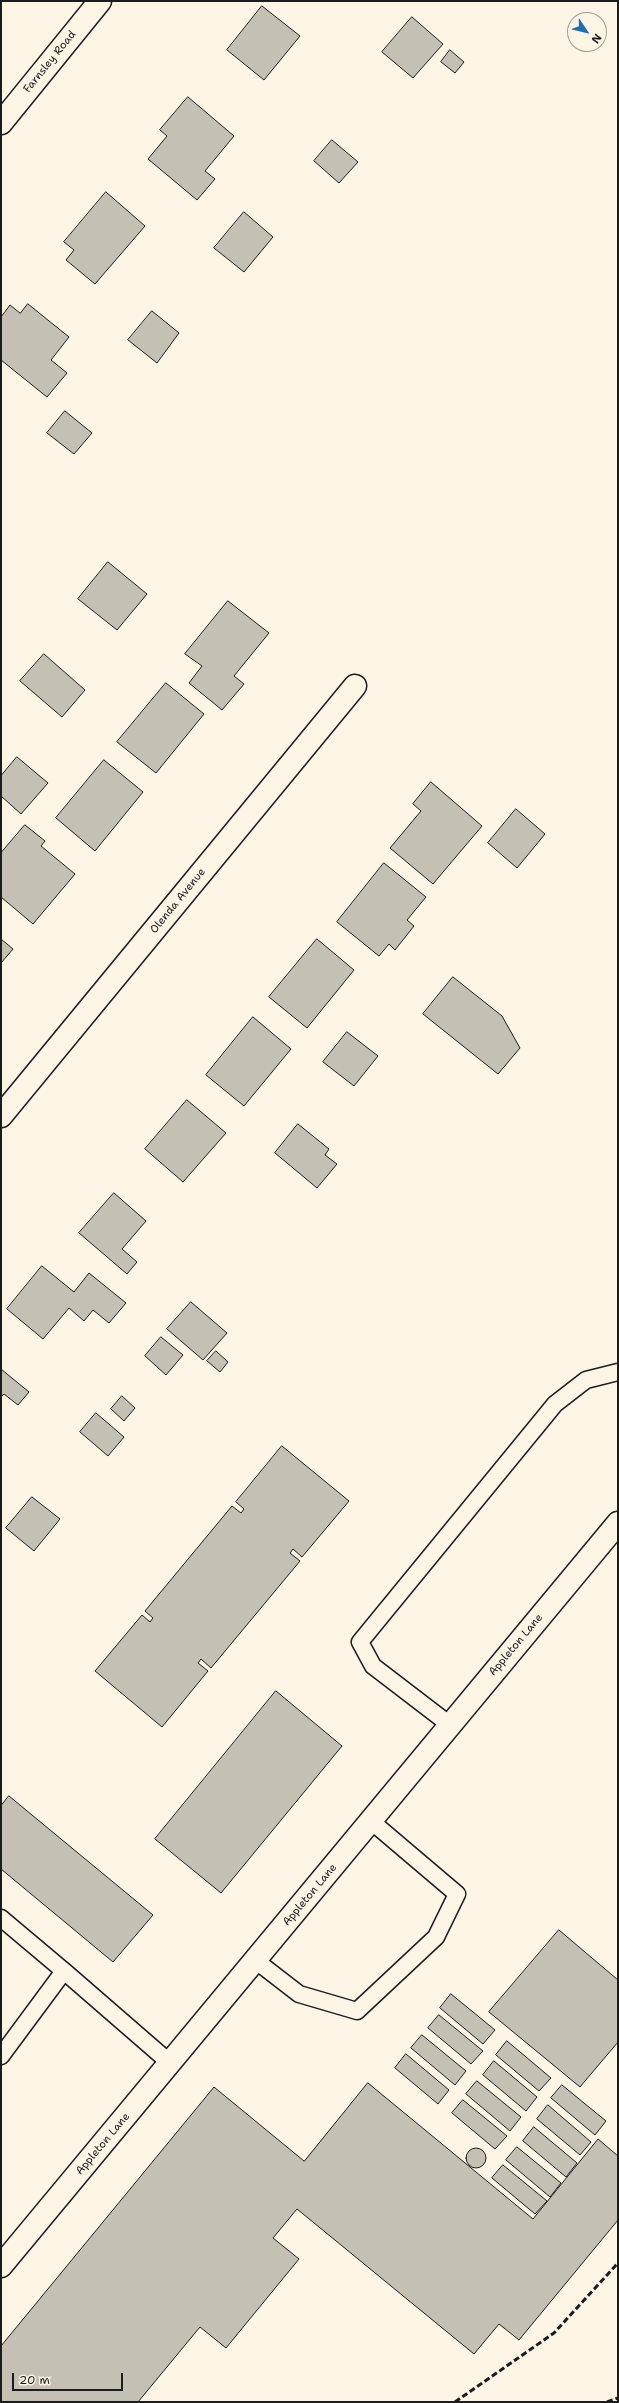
<!DOCTYPE html>
<html>
<head>
<meta charset="utf-8">
<style>
  body { margin:0 }
  #map { position:relative; width:619px; height:2403px; overflow:hidden; background:#fcf5e5; font-family:"Shantell Sans",sans-serif }
  canvas { display:block }
  .frame { position:absolute; inset:0; border:2px solid #1c1c1c; pointer-events:none }
  .north { position:absolute; left:567px; top:12px; width:40px; height:40px; box-sizing:border-box; background:#fcf5e5; border:1px solid #a29e95; border-radius:50%; rotate:125deg; font-size:11px; font-weight:700; line-height:16px; text-align:center; color:#1c1c1c }
  .north::after { content:''; display:block; margin:auto; width:14px; height:18px; background:#1f6fb2; clip-path:polygon(50% 0,100% 100%,50% 72%,0 100%) }
  .scale { position:absolute; left:12px; top:2373px; width:111px; height:18px; box-sizing:border-box; border:2px solid #1c1c1c; border-top:0; padding-left:5px; font-size:12px; line-height:14px; white-space:nowrap; color:#1c1c1c; -webkit-text-stroke:3px #fcf5e5; paint-order:stroke }
</style>
</head>
<body>
<div id="map">
<canvas width="619" height="2403"></canvas>
<div class="frame"></div>
<div class="north">N</div>
<div class="scale">20 m</div>
</div>
<script>
const ctx = document.querySelector('canvas').getContext('2d');
ctx.lineJoin = 'round';
function paint(path, color) { ctx.fillStyle = color; ctx.fill(path, 'evenodd'); }
function trace(path, color, width, dash) { ctx.strokeStyle = color; ctx.lineWidth = width; ctx.lineCap = dash ? 'butt' : 'round'; ctx.setLineDash(dash || []); ctx.stroke(path); }
function write(font, color, halo, rows, align = 'center') {
  ctx.font = font + ' "Shantell Sans",sans-serif'; ctx.lineWidth = 3; ctx.setLineDash([]); ctx.textBaseline = 'middle'; ctx.strokeStyle = halo; ctx.fillStyle = color; for (const [text, x, y, turn = 0] of rows) {
    ctx.save(); ctx.translate(x, y); ctx.rotate((+turn || 0) * Math.PI / 180); ctx.textAlign = isNaN(turn) ? turn : align; if (halo) ctx.strokeText(text, 0, 0); ctx.fillText(text, 0, 0); ctx.restore();
  }
}
const building = new Path2D(`
  M262,6L300,36L264,80L227,50Z
  M412,17L443,44L413,78L382,52Z
  M450,50L464,62L455,73L441,62Z
  M188,97L234,136L205,171L215,179L197,200L148,159L167,136L160,130Z
  M332,140L358,162L339,183L314,161Z
  M106,192L145,226L95,284L66,260L74,250L64,242Z
  M244,212L273,237L244,272L214,248Z
  M28,304L69,337L51,360L67,373L47,397L1,360V317L10,305L20,313Z
  M152,311L179,333L157,363L128,340Z
  M65,411L92,433L74,454L47,433Z
  M108,562L147,594L117,630L78,599Z
  M228,601L269,633L234,676L244,684L222,710L189,683L202,666L185,654Z
  M44,654L85,690L62,717L20,681Z
  M166,683L204,714L156,773L117,742Z
  M17,757L48,783L21,814L1,796V776Z
  M104,760L143,792L95,851L56,818Z
  M431,782L482,826L433,884L390,848L421,811L413,804Z
  M516,809L545,834L517,868L488,843Z
  M25,825L45,841L41,846L75,874L33,924L1,897V853Z
  M384,863L426,897L407,920L414,926L395,950L389,944L379,956L337,922Z
  M1,939L13,949L1,963Z
  M317,939L354,970L307,1028L269,997Z
  M453,977L502,1016L520,1048L498,1074L423,1014Z
  M253,1017L291,1049L244,1106L206,1075Z
  M347,1032L378,1056L354,1086L323,1062Z
  M187,1100L226,1133L183,1182L145,1149Z
  M298,1124L329,1149L325,1155L337,1164L317,1188L275,1153Z
  M114,1193L146,1221L122,1249L137,1262L127,1274L79,1233Z
  M42,1266L74,1292L89,1273L126,1303L109,1323L93,1310L84,1321L69,1308L43,1339L7,1309Z
  M191,1302L227,1333L203,1360L167,1329Z
  M161,1337L183,1355L166,1375L145,1356Z
  M216,1351L228,1362L220,1372L207,1361Z
  M1,1369L29,1392L18,1405L4,1394L1,1397Z
  M122,1396L135,1408L124,1421L111,1409Z
  M96,1413L124,1437L108,1456L80,1432Z
  M282,1446L349,1501L302,1557L293,1549L290,1553L300,1561L211,1668L201,1659L198,1663L208,1671L162,1727L95,1671L142,1615L150,1622L153,1618L145,1611L232,1506L241,1513L244,1509L236,1502Z
  M32,1497L60,1519L34,1551L6,1528Z
  M276,1691L342,1746L221,1893L155,1839Z
  M9,1796L153,1915L113,1962L1,1869V1806Z
  M559,1930L618,1980V2042L580,2087L489,2012Z
  M451,1994L495,2030L483,2044L440,2008Z
  M439,2015L483,2051L471,2064L428,2028Z
  M422,2035L466,2071L455,2085L411,2048Z
  M507,2041L551,2078L539,2091L496,2055Z
  M406,2054L449,2090L438,2104L395,2068Z
  M494,2061L537,2097L526,2111L483,2075Z
  M477,2081L521,2117L510,2131L466,2094Z
  M368,2083L533,2219L598,2139L618,2156V2220L519,2340L499,2324L474,2354L297,2209L273,2238L299,2259L226,2348L200,2327L138,2402H1V2346L214,2087L304,2161Z
  M562,2085L606,2121L595,2135L551,2098Z
  M463,2100L507,2136L495,2149L452,2113Z
  M548,2105L591,2142L580,2155L537,2119Z
  M534,2127L577,2163L566,2177L523,2141Z
  M517,2147L561,2183L550,2197L506,2160Z
  M466 2158a10 10 0 1 1 20 0a10 10 0 1 1-20 0Z
  M503,2165L547,2201L535,2214L492,2178Z`);
paint(building, '#c4c0b3');
trace(building, '#1c1c1c', 1);
const lane = new Path2D(`
  M450,1725L373,1666L360,1642L555,1404L586,1380L618,1372
  M1,1918L64,1971
  M255,1960L299,1994L357,2011L436,1937L457,1894L371,1821
  M1,2056L64,1971L170,2063`);
const street = new Path2D(`
  M1,123L100,1
  M1,1116L355,686
  M1,2266L618,1523`);
trace(lane, '#1c1c1c', 19);
trace(street, '#1c1c1c', 25);
trace(lane, '#fcf5e5', 16);
trace(street, '#fcf5e5', 22);
trace(new Path2D(`
  M455,2402L554,2333L618,2263
  M607,2402L618,2398`), '#1c1c1c', 3, [6, 3]);
write('11px', '#1c1c1c', '#fcf5e5', [
  ["Farnsley Road",50,62,-51],
  ["Olenda Avenue",178,901,-51],
  ["Appleton Lane",516,1645,-50],
  ["Appleton Lane",310,1895,-50],
  ["Appleton Lane",103,2144,-50]
]);
</script>
</body>
</html>
